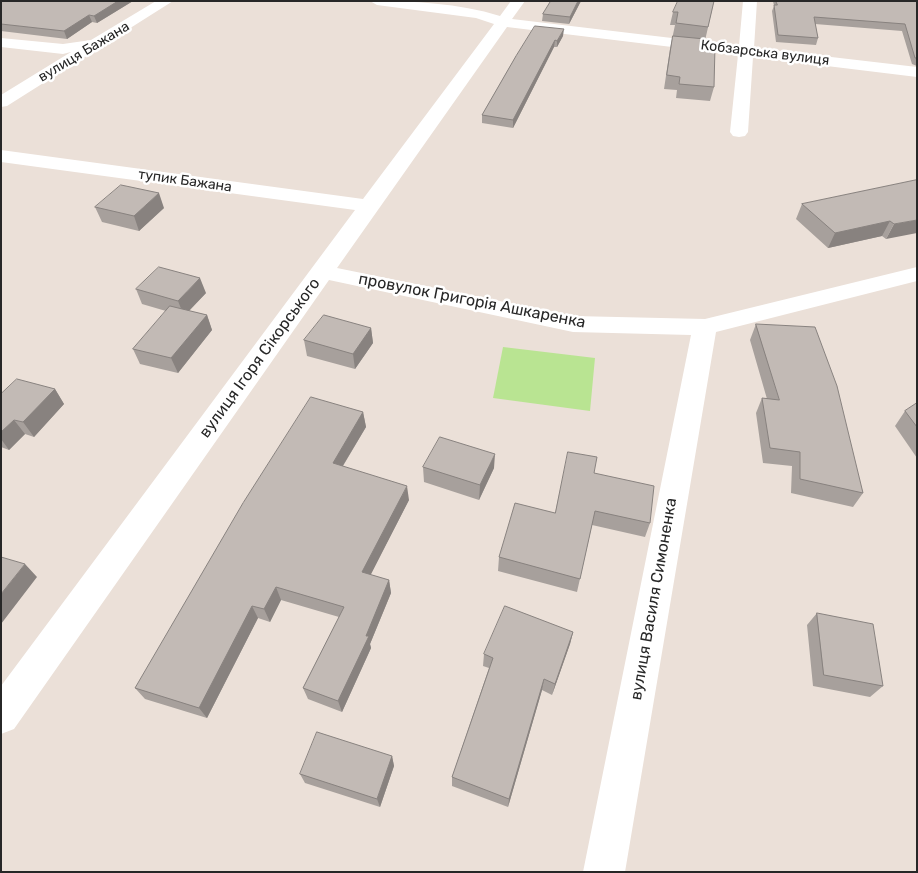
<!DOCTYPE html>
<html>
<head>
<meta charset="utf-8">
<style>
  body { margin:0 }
  #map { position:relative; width:918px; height:873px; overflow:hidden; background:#ebe0d8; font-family:Rubik,sans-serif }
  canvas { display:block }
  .frame { position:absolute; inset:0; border:2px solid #272727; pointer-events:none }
</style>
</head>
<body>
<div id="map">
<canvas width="918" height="873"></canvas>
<div class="frame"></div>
</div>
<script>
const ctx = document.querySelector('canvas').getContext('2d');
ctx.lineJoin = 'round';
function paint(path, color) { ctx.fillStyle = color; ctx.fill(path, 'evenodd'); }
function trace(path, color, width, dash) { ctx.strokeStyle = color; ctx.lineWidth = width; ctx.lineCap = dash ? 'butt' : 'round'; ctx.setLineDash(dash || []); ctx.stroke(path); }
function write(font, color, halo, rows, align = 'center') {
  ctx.font = font + ' Rubik,sans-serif'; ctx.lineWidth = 5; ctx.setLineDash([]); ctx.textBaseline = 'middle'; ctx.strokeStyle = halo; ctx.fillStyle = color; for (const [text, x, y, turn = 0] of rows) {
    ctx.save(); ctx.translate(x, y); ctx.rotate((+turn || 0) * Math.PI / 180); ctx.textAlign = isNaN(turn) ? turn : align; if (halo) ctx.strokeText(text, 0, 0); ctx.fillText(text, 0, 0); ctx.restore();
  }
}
paint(new Path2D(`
  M503,347L595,358L590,411L493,398Z`), '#b9e492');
paint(new Path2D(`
  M156,1H173L7,106L1,107V95L71,52L63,54L1,47V38L63,44L91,40Z
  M370,1C414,1 458,3 500,16L511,1H525L512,19L739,46L743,1H757L754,48L917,67V77L753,57L748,132L745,136L739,137L733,136L730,132L738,55L507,27L337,268L573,316L705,319L917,267V281L716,332L625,872H583L691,335L573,332L329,280L14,729L1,734V686L355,210L1,162V150L363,199L494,24L476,18L377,5Z`), '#fff');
paint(new Path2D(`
  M1,1H133L97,23L92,22L67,39L1,31Z
  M551,1H581L569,24L542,21L543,14Z
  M714,1L704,45L714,87L710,101L676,98L677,90L664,89L670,49L675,25H670L673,12Z
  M773,1H917V66L912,64L902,31L815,24L818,38L816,45L776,42L772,11L774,6Z
  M563,36L557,47H554L513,128L482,123V115L516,56Z
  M917,180L886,239L882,236L828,248L796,219L802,204Z
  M95,207L164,208L139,231L102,222Z
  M136,289L206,293L189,311L207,315L212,330L178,373L140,364L133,349L166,311L142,304Z
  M756,324L863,493L853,507L791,493L792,466L763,463L756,413L762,398L767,399L750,340Z
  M371,328L373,343L355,369L307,356L304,340Z
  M55,389L64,404L34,437L25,434L9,450L1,447V394Z
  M917,403V458L895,426L905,411Z
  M363,412L366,427L343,466L409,500L370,575L389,580L391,593L370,644L371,648L342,712L308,699L303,688L339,617L281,600L270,622L258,618L207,718L145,699L135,688Z
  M423,467L494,468L479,500L424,482Z
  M594,473L650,523L645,537L592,525L577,592L498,571L499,557L555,513Z
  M817,613L883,686L870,697L813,686L807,625Z
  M573,632L570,644L552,695L542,690L508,807L452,786V777L489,668L483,666L484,654Z
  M392,756L394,766L380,807L305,783L300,774Z`), '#a7a09c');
paint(new Path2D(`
  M118,1H133L97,23L94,16Z
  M578,1H581L569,24L570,17Z
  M89,15L92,22L67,39L64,31Z
  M564,29L563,36L557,47V41Z
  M555,40L554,47L513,128V120Z
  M159,193L164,208L139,231L134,216Z
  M917,220V233L886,239L894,224Z
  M890,221L882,236L828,248L835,233Z
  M200,278L206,293L184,316L178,301Z
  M207,315L212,330L178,373L171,358Z
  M371,328L373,343L355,369L353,354Z
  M55,389L64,404L34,437L23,422Z
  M363,412L366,427L336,477L333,463Z
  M14,420L25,434L9,450L1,439V432Z
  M495,454L494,468L479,500L480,485Z
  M407,486L409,500L365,586L362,572Z
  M25,564L37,577L1,624V594Z
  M389,580L391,593L370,644L371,648L342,712L338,701Z
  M276,587L281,600L270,622L264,609Z
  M252,606L258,618L207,718L199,708Z
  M573,632L570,644L552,695L555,684Z
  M544,679L542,690L508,807L509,799Z
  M392,756L394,766L380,807L377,799Z`), '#88827f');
const building = new Path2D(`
  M1,1H118L94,16L89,15L64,31L1,24Z
  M551,1H578L570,17L543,14Z
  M678,1H714L708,27L676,23L678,12H673Z
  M776,1H917V58H915L905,24L814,17L818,38L778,35L774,5H777Z
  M535,26L564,29L557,41L555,40L513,120L482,115L516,56Z
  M673,36L705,39L704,45L715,46L714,87L679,84L680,77L667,75Z
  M917,180V220L894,224L890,221L835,233L802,204Z
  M121,185L159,193L134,216L95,207Z
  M159,267L200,278L178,301L136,289Z
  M170,306L207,315L171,358L133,349Z
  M324,315L371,328L353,354L304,340Z
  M756,324L815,327L837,386L863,493L800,479V452L770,448L762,398L779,400Z
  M17,379L55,389L23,422L14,420L1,432V394Z
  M311,397L363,412L333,463L407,486L362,572L389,580L366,636H369L338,701L303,688L344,607L276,587L264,609L252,606L199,708L135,688L243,503Z
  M917,403V427L905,411Z
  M440,437L495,454L480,485L423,467Z
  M568,452L597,457L594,473L654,486L650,523L595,511L580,579L499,557L515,503L555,513Z
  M1,557L25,564L1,594Z
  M505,606L573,632L555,684L544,679L509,799L452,777L493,658L484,654Z
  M817,613L873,624L883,686L824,675Z
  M317,732L392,756L377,799L300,774Z`);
paint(building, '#c2bab5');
trace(building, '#88827f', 1);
write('14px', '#272727', '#fff', [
  ["вулиця Бажана",84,52,-31],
  ["Кобзарська вулиця",765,53,7],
  ["тупик Бажана",185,181,8]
]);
write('16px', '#272727', '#fff', [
  ["провулок Григорія Ашкаренка",472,301,11],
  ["вулиця Ігоря Сікорського",260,358,-54],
  ["вулиця Василя Симоненка",654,599,-80]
]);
</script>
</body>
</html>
